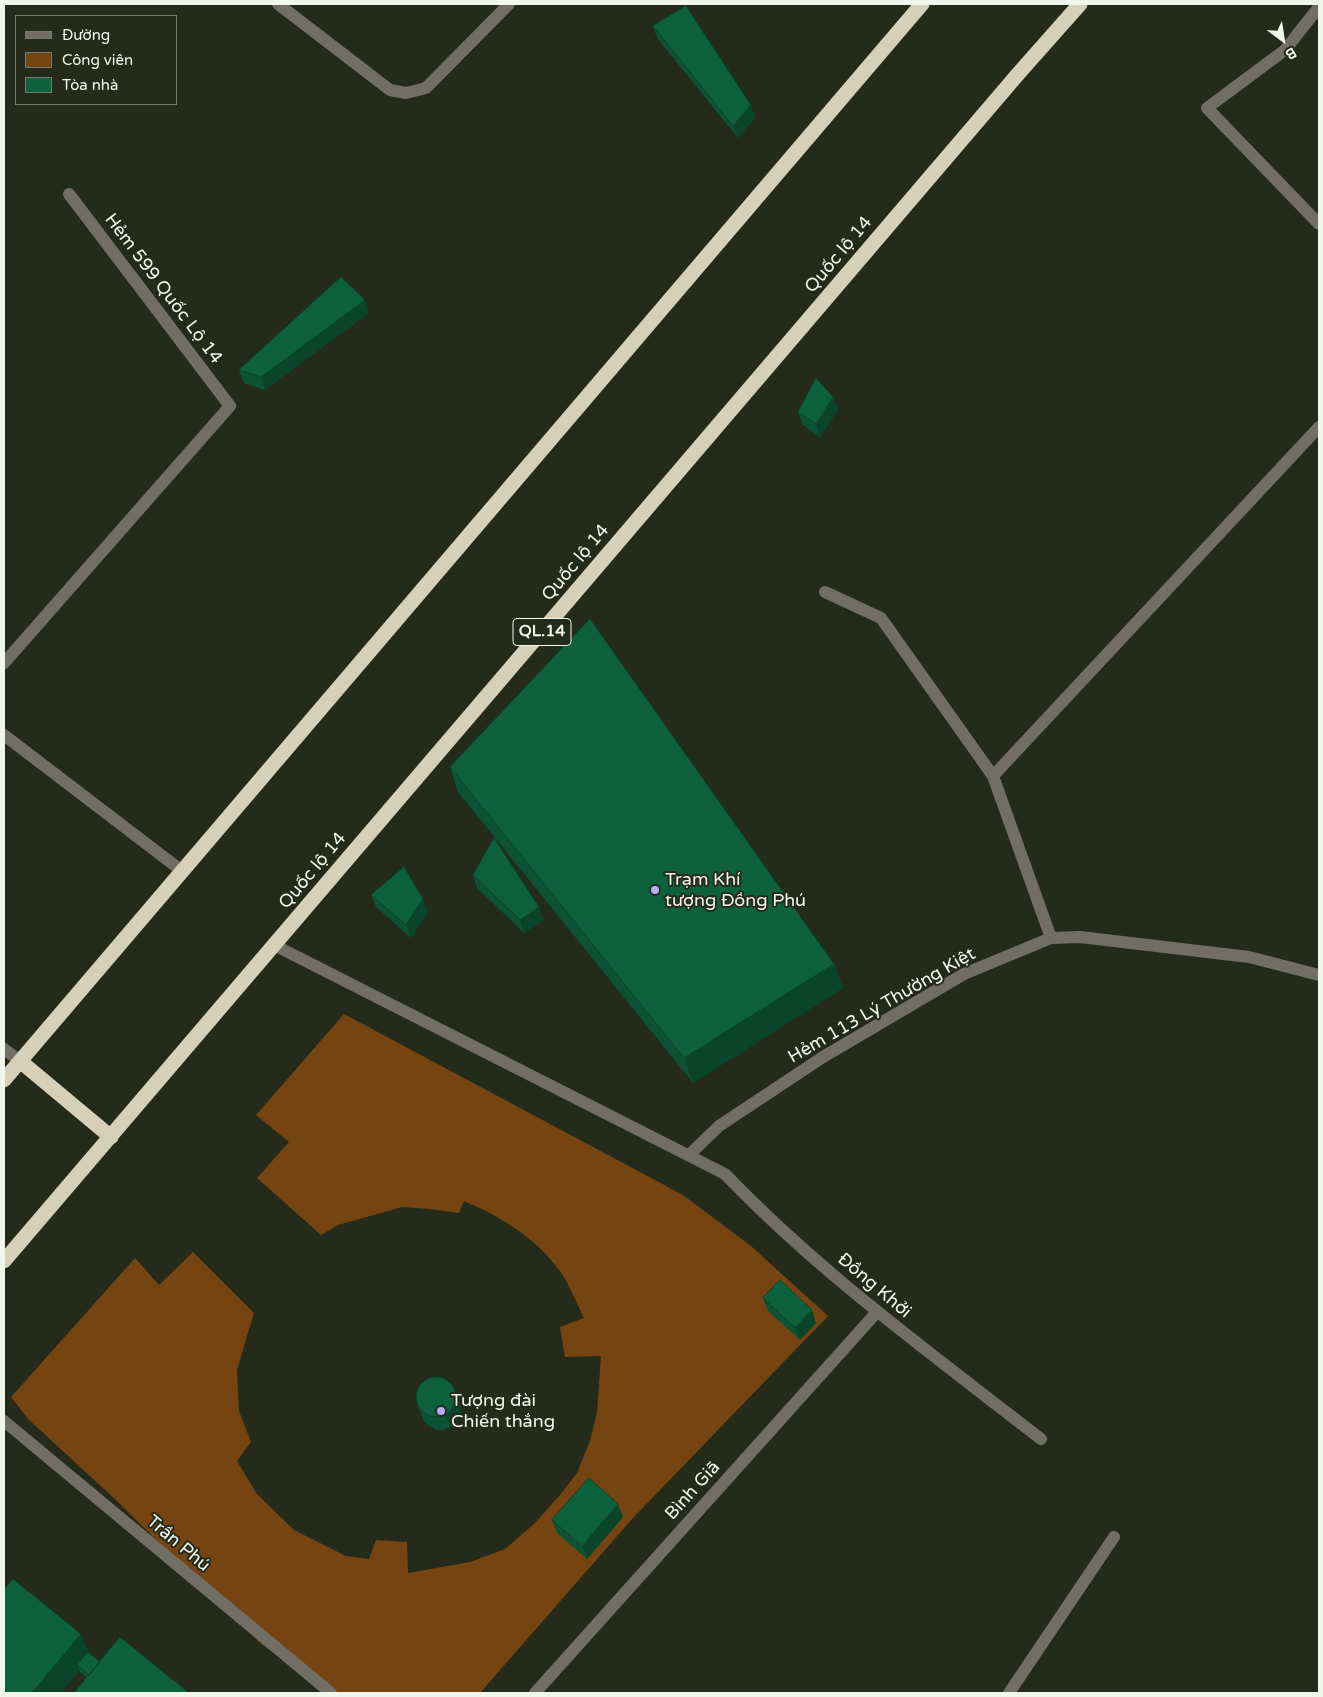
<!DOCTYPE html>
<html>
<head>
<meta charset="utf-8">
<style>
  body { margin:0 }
  #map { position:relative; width:1323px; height:1697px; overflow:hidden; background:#242b1a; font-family:"Varela Round",sans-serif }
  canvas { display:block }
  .frame { position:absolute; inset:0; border:5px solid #f2f7eb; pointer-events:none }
  .legend { position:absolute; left:15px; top:15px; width:162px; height:90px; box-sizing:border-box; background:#242b1a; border:1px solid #767d6e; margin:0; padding:6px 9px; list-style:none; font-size:15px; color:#f2f7eb }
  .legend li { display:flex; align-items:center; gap:10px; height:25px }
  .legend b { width:25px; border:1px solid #767d6e }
  .north { position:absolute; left:1258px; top:15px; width:50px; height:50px; -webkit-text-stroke:4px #242b1a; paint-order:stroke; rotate:149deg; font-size:14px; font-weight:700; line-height:20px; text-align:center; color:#f2f7eb }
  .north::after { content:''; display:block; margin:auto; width:18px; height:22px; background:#f2f7eb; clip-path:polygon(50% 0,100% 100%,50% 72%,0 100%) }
</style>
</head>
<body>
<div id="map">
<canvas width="1323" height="1697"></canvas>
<div class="frame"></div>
<ul class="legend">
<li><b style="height:6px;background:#716e65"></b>Đường</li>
<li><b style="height:14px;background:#754411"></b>Công viên</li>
<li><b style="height:14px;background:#0d613d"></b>Tòa nhà</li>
</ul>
<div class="north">B</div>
</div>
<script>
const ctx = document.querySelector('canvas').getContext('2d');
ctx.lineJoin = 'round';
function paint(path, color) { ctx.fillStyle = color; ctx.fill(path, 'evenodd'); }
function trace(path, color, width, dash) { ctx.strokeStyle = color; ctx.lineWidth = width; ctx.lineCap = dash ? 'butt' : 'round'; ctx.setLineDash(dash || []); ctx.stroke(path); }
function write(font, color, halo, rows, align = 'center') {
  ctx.font = font + ' "Varela Round",sans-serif'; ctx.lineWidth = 4; ctx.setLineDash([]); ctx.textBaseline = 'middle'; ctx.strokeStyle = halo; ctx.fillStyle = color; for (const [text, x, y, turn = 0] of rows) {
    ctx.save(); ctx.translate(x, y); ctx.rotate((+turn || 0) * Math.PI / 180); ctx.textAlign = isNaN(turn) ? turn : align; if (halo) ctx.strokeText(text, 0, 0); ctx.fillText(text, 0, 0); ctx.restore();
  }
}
paint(new Path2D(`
  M344,1014L683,1195L751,1246L828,1316L633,1518L480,1693H322L298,1670L260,1643L117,1501L28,1419L11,1397L135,1258L159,1285L193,1252L254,1313L237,1370L239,1411L251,1442L237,1461L257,1494L294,1530L346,1556L369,1559L376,1540L407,1542L408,1573L470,1562L505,1549L534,1524L559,1496L577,1473L590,1441L597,1413L601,1356L565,1357L560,1327L584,1318C576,1302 570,1285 559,1270C536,1238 500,1216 464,1201L459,1213L430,1209L402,1207L338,1225L321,1235L257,1178L289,1142L256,1115Z`), '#754411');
trace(new Path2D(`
  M278,4L390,90L406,93L426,88L509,4
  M1319,7L1285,50L1207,108L1319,224
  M825,592L881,618L993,776L1051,938
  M4,663L230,406L69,194
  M4,735L182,871
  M993,776L1319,427
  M274,945L725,1174C821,1274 933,1355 1041,1439
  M4,1049L20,1061
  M689,1155L719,1126L823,1057L964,974L1051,938L1080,937L1249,957L1319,975
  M4,1421L331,1693
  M535,1693L877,1312
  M1009,1693L1114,1537`), '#716e65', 12);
trace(new Path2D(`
  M20,1061L111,1137
  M4,1080L922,4
  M4,1261L1018,74L1080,4`), '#d6d0b9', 15);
paint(new Path2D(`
  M653,26L751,105L755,118L738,138L657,38Z
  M369,313L265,390L244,383L239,370Z
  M833,397L838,410L820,437L803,425L798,412Z
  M450,767L834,964L843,988L693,1083L458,792Z
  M473,875L539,907L544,920L524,933L477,888Z
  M371,895L428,912L411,938L376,907Z
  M763,1298L816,1323L800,1340L768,1311Z
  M460,1402L461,1412L456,1423L451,1427L444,1430H436L425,1423L417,1404Z
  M623,1517L587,1559L557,1533L552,1520Z
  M81,1634L88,1652L100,1662L87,1678L79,1671L61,1693Z`), '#0b5334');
paint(new Path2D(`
  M751,105L755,118L738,138L733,126Z
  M365,300L369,313L265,390L261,377Z
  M833,397L838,410L820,437L816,424Z
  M423,899L428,912L411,938L406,925Z
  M539,907L544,920L524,933L520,920Z
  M834,964L843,988L693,1083L684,1058Z
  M812,1310L816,1323L800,1340L795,1328Z
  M456,1389L460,1402L461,1412L456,1423L451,1427L446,1415Z
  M618,1504L623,1517L587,1559L582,1546Z
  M81,1634L90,1658L77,1665L79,1671L61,1693H32Z`), '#09442b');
const building = new Path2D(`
  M686,6L751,105L733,126L653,26Z
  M341,277L365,300L261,377L239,370Z
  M816,378L833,397L816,424L798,412Z
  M590,619L834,964L684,1058L450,767Z
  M494,838L539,907L520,920L473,875Z
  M404,867L423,899L406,925L371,895Z
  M780,1280L812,1310L795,1328L763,1298Z
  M416 1397a20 20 0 1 1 40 0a20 20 0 1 1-40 0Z
  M589,1478L618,1504L582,1546L552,1520Z
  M13,1579L81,1634L32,1693H4V1590Z
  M120,1637L189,1693H74Z
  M88,1652L100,1662L89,1675L77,1665Z`);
paint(building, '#0d613d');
trace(building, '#09442b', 1);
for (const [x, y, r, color] of [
  [655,890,5,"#b4acf9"],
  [441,1411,5,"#b4acf9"]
]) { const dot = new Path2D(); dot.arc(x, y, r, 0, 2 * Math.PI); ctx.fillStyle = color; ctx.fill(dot); trace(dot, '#242b1a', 2); }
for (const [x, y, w] of [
  [542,632,58]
]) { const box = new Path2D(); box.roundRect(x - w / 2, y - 13.5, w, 27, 4); ctx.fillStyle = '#242b1a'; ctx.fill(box); trace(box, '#f2f7eb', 1); }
write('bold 16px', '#f2f7eb', null, [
  ["QL.14",542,632]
]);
write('18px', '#f2f7eb', '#242b1a', [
  ["Quốc lộ 14",839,255,-50],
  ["Hẻm 599 Quốc Lộ 14",163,289,53],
  ["Quốc lộ 14",576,563,-50],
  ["Quốc lộ 14",313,871,-50],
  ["Hẻm 113 Lý Thường Kiệt",882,1006,-30],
  ["Đồng Khởi",874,1286,40],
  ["Bình Giã",693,1491,-48],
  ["Trần Phú",178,1544,40]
]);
write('18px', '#f2f7eb', '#242b1a', [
  ["Trạm Khí",665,880],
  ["tượng Đồng Phú",665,901],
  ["Tượng đài",451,1401],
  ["Chiến thắng",451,1422]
], 'left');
</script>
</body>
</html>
